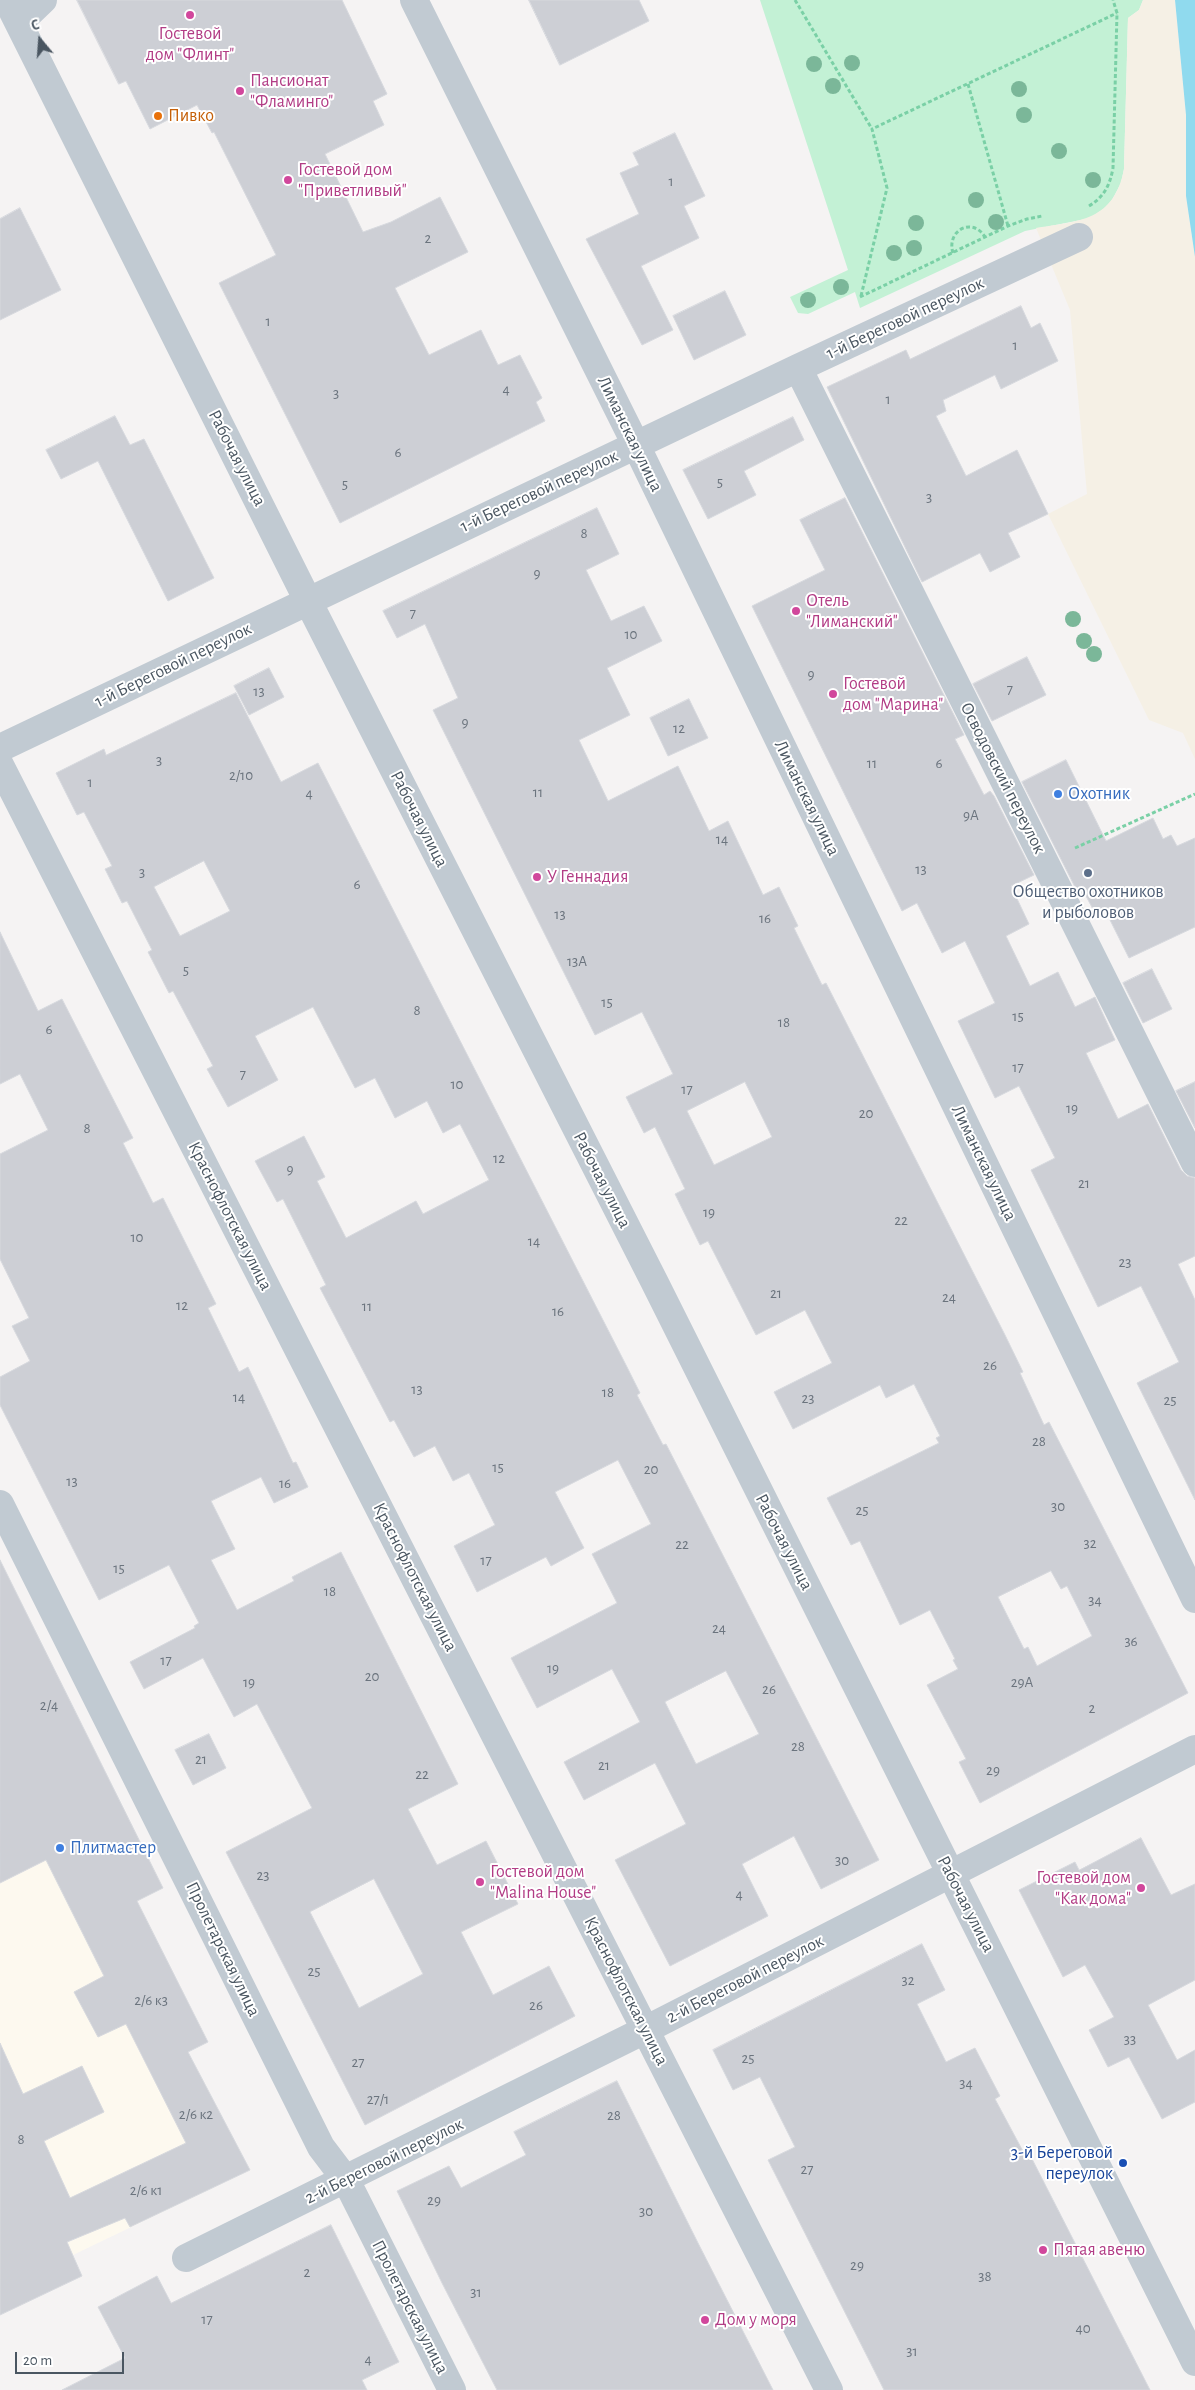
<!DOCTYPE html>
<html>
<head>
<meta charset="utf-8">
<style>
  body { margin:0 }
  #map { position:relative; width:1195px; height:2390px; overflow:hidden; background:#f5f3f3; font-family:"Alegreya Sans",sans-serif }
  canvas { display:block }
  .north { position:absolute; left:15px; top:15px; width:50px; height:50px; -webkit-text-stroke:4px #fff; paint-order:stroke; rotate:342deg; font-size:14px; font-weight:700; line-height:20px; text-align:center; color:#4a5661 }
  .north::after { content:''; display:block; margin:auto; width:18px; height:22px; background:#4a5661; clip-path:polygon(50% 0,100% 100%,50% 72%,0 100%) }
  .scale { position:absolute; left:15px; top:2352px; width:109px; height:22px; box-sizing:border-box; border:2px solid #4a5661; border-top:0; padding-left:6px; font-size:15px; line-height:18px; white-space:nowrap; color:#4a5661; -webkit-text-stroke:4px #fff; paint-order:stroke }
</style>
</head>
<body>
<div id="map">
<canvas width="1195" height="2390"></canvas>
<div class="north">С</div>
<div class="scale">20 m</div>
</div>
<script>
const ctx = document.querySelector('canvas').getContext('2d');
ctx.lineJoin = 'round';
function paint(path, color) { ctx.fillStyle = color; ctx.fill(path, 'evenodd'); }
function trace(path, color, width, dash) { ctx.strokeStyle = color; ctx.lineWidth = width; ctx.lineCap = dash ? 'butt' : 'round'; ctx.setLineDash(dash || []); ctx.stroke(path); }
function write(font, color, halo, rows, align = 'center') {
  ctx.font = font + ' "Alegreya Sans",sans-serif'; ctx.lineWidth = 4; ctx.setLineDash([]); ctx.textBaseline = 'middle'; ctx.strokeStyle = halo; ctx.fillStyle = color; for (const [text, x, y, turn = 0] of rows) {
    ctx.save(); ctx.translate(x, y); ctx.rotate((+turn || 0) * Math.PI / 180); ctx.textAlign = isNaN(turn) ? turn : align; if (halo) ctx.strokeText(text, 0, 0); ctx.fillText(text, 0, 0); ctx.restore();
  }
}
paint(new Path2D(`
  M0,1560L163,1888L137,1901L160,1948L188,2052L250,2170L73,2255L67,2243L86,2234L0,2043Z`), '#fdf9ef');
paint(new Path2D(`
  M760,0H1143L1139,10L1128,18L1124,169L1121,183L1112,200L1105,208L1091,218L1025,231L860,308L855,292L808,314L798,313L790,297L848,270Z`), '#c3f1d5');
paint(new Path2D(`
  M1143,0H1175L1186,115V196L1195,257V759L1183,733L1149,720L1048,514L1087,494L1070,310L1036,228C1079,221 1114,221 1124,169L1128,18L1139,10Z`), '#f5f0e5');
paint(new Path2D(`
  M1175,0H1195V257L1186,196V115Z`), '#90daee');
const building = new Path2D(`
  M77,0H342L387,94L373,101L384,125L325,154L363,232L391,222L440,197L468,252L395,288L429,355L481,330L498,365L520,355L542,398L536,402L545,421L340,523L219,283L276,255L214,132L212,133L197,105L150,129L126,81L119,84Z
  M529,0H639L649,21L560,65Z
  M675,133L705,196L684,206L699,238L641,266L673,330L642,345L586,239L639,214L620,173L639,165L633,153Z
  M20,208L61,290L0,320V219Z
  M725,291L746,335L694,360L673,316Z
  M1021,306L1031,328L1040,323L1058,361L1001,389L995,375L943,400L946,411L936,416L966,476L1017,450L1048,514L1008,533L1020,557L990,572L980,553L922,582L827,387L906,350L910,359Z
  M115,416L130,445L144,439L214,578L168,601L98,461L61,479L46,450Z
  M793,417L804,440L744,471L756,495L708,519L683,470Z
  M845,498L964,735L955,739L984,795L990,791L994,796L1034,875L1011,886L1029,924L1006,936L1030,986L1058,972L1075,1007L1095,997L1115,1040L1086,1053L1118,1119L1148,1104L1181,1170L1187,1176L1195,1178V1256L1178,1264L1195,1300V1500L1137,1383L1179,1362L1141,1286L1098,1307L1031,1170L1055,1158L1019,1086L995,1098L958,1021L995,1003L965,941L942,953L917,903L902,911L752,606L825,570L800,520Z
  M597,508L619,554L586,570L611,621L644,606L662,641L607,668L630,715L579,740L608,801L678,766L709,831L728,821L763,895L779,887L798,926L794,928L822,985L826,983L1005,1335L1023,1372L1020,1373L1044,1425L1049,1422L1188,1693L980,1803L959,1762L966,1759L927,1685L958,1669L953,1660L955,1659L930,1610L900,1625L860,1541L851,1545L827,1498L939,1443L936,1438L940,1436L914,1384L886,1398L880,1385L793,1429L774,1392L832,1363L805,1310L756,1335L708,1241L700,1245L675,1194L685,1189L655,1127L644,1133L626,1097L673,1074L642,1012L595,1035L433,710L458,698L425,624L397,638L383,611ZM745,1082L772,1137L714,1165L687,1111ZM1051,1571L1061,1589L1067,1586L1092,1636L1037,1666L1028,1647L1024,1649L998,1597Z
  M1027,657L1046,695L992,721L973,684Z
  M269,668L284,697L249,715L234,686Z
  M236,693L281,782L318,763L627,1367L640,1393L637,1395L663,1445L666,1444L879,1860L821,1889L794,1836L742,1864L768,1916L670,1966L615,1860L686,1824L655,1763L584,1800L564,1762L640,1722L612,1669L537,1708L511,1658L617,1603L592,1554L651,1524L618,1460L555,1492L584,1548L551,1566L546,1557L477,1592L454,1546L495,1525L469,1473L453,1481L435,1446L414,1457L394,1420L390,1422L320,1288L326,1285L283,1199L277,1202L255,1161L304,1136L325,1177L317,1181L346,1238L416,1201L423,1214L489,1180L460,1124L443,1133L427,1101L395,1118L375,1078L355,1088L313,1007L255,1036L278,1080L228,1107L207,1069L213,1066L173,991L169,993L148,952L152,950L127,901L122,903L105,869L112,866L84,812L77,815L56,773L104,749L106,755ZM204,861L230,911L180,936L154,887ZM726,1671L759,1734L696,1764L665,1702Z
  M689,699L708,738L668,756L650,718Z
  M1066,760L1106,841L1153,818L1163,839L1171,835L1177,846L1195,838V927L1129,958L1105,910L1096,915L1086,896L1081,899L1022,782Z
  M0,932L38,1011L62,999L133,1138L123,1143L153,1203L163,1198L216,1304L208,1308L239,1372L248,1367L293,1463L296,1462L308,1487L274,1503L261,1477L211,1501L235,1549L211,1560L237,1610L294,1581L292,1577L341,1552L458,1784L408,1809L437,1865L486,1841L518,1904L461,1932L493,1995L549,1966L575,2016L365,2125L226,1852L312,1808L257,1704L234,1717L203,1658L144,1689L130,1662L195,1628L194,1626L199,1623L169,1565L99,1600L0,1405V1377L30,1361L12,1326L29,1318L0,1259V1154L48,1130L20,1074L0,1084ZM374,1879L423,1974L359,2008L310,1912Z
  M1152,969L1172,1009L1143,1023L1123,983Z
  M1195,1082V1128L1176,1091Z
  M0,1560L163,1888L137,1901L208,2042L188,2052L250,2170L130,2227L125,2218L67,2242L82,2276L0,2315V2043L23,2094L82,2066L104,2112L44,2141L70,2198L186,2143L126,2024L98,2037L74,1992L104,1976L46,1860L0,1883Z
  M209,1734L226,1768L193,1785L175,1750Z
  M1141,1838L1171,1895L1195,1884V1980L1148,2005L1177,2060L1195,2050V2102L1162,2119L1129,2057L1108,2067L1089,2030L1114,2017L1085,1965L1063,1977L1019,1890L1075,1862L1079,1870Z
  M922,1944L945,1990L917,2004L946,2062L975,2048L1000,2096L995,2099L1025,2155L1029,2153L1150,2390H884L871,2364L768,2160L795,2147L760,2077L733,2090L713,2050Z
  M617,2081L698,2243L773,2390H497L442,2283L397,2191L449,2166L461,2188L526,2155L514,2132Z
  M331,2225L399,2362L362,2380L367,2390H62L125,2358L98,2307L157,2276L171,2303Z`);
paint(building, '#cdcfd5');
trace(building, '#d7d9de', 1);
trace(new Path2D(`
  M795,0L872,129
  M968,84L1008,226
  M1089,206C1104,197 1110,185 1113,168L1117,13L1113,0
  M953,253C946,231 972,216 985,237
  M861,296L887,188L872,129L1117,13
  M860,297L1008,226L1027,219L1042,216
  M1075,848L1195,794`), '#7ad0a6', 3, [4, 2.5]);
trace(new Path2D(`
  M7,0L308,601L654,1281L1195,2362
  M414,0L636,445L1195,1599
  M19,23L43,0
  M798,368L1195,1163
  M0,748L798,368L1079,237
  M0,765L829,2390
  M0,1504L321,2147L346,2180L452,2390
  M186,2258L645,2030L1195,1749`), '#c1cad2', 28);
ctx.fillStyle = '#7bb799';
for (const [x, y] of [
  [852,63],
  [814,64],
  [833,86],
  [1019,89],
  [1024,115],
  [1059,151],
  [1093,180],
  [976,200],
  [996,222],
  [916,223],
  [914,248],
  [894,253],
  [841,287],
  [808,300],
  [1073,619],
  [1084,641],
  [1094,654]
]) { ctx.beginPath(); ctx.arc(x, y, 8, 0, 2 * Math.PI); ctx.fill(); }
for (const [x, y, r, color] of [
  [190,15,5,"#d1479c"],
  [240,91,5,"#d1479c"],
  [158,116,5,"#e8710a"],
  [288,180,5,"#d1479c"],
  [796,611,5,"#d1479c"],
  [833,694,5,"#d1479c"],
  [1058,794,5,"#3f7fe0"],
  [1088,873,5,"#5c6f8a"],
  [537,877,5,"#d1479c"],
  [60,1848,5,"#3f7fe0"],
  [480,1882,5,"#d1479c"],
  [1141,1888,5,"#d1479c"],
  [1123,2163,5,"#1a4fb4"],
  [1043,2250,5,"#d1479c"],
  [705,2320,5,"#d1479c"]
]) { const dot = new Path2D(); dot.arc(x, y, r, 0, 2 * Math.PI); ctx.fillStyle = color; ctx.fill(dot); trace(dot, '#fff', 2); }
write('15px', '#6b747e', null, [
  ["1",671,181],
  ["2",428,238],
  ["1",268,321],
  ["1",1015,345],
  ["4",506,389],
  ["3",336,393],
  ["1",888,399],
  ["6",398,452],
  ["5",720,482],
  ["5",345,484],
  ["3",929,497],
  ["8",584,533],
  ["9",537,573],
  ["7",413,613],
  ["10",631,634],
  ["9",811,674],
  ["7",1010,689],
  ["13",259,691],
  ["9",465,722],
  ["12",679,728],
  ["3",159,760],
  ["11",872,763],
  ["6",939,763],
  ["2/10",241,775],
  ["1",90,782],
  ["11",538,792],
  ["4",309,793],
  ["9А",971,815],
  ["14",722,839],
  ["13",921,869],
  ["3",142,872],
  ["6",357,884],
  ["13",560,914],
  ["16",765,918],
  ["13А",577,961],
  ["5",186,970],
  ["15",607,1002],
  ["8",417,1010],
  ["15",1018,1016],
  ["18",784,1022],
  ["6",49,1029],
  ["17",1018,1067],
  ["7",243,1074],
  ["10",457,1084],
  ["17",687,1089],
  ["19",1072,1108],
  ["20",866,1113],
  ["8",87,1128],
  ["12",499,1158],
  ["9",290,1169],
  ["21",1084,1183],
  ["19",709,1212],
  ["22",901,1220],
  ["10",137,1237],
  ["14",534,1241],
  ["23",1125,1262],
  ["21",776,1293],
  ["24",949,1297],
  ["12",182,1305],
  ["11",367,1306],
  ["16",558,1311],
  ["26",990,1365],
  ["13",417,1389],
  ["18",608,1392],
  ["14",239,1397],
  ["23",808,1398],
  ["25",1170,1400],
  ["28",1039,1441],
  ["15",498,1467],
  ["20",651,1469],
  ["13",72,1481],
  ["16",285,1483],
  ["30",1058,1506],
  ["25",862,1510],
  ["32",1090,1543],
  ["22",682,1544],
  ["17",486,1560],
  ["15",119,1568],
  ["18",330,1591],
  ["34",1095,1600],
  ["24",719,1628],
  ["36",1131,1641],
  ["17",166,1660],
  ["19",553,1668],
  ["20",372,1676],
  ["19",249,1682],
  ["29А",1022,1682],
  ["26",769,1689],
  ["2/4",49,1705],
  ["2",1092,1708],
  ["28",798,1746],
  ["21",201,1759],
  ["21",604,1765],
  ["29",993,1770],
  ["22",422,1774],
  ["30",842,1860],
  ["23",263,1875],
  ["4",739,1894],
  ["25",314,1971],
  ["32",908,1980],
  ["2/6 к3",151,2000],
  ["26",536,2005],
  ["33",1130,2039],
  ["25",748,2058],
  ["27",358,2062],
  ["34",966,2083],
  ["27/1",378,2099],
  ["2/6 к2",196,2114],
  ["28",614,2115],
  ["8",21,2139],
  ["27",807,2169],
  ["2/6 к1",146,2190],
  ["29",434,2200],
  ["30",646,2211],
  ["29",857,2265],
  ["2",307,2272],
  ["38",985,2276],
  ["31",476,2292],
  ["17",207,2319],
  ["40",1083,2328],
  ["31",912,2351],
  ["4",368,2359]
]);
write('18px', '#b23c85', '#fff', [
  ["Гостевой",190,34,"center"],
  ["дом \"Флинт\"",190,55,"center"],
  ["Пансионат",250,81],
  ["\"Фламинго\"",250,102],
  ["Гостевой дом",298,170],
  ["\"Приветливый\"",298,191],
  ["Отель",806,601],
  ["\"Лиманский\"",806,622],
  ["Гостевой",843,684],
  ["дом \"Марина\"",843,705],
  ["У Геннадия",547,877],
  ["Гостевой дом",490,1872],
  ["\"Malina House\"",490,1893],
  ["Гостевой дом",1131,1878,"right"],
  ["\"Как дома\"",1131,1899,"right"],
  ["Пятая авеню",1053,2250],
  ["Дом у моря",715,2320]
], 'left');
write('18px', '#c56008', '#fff', [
  ["Пивко",168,116]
], 'left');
write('18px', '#4a5661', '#fff', [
  ["1-й Береговой переулок",905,318,-25],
  ["Лиманская улица",630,434,64],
  ["Рабочая улица",237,458,63],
  ["1-й Береговой переулок",539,491,-25],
  ["1-й Береговой переулок",173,665,-26],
  ["Осводовский переулок",1003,778,63],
  ["Лиманская улица",807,798,64],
  ["Рабочая улица",419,819,63],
  ["Лиманская улица",984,1163,64],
  ["Рабочая улица",602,1180,63],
  ["Краснофлотская улица",230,1216,63],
  ["Рабочая улица",784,1542,63],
  ["Краснофлотская улица",415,1577,63],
  ["Рабочая улица",966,1904,63],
  ["Пролетарская улица",223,1949,64],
  ["2-й Береговой переулок",745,1979,-27],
  ["Краснофлотская улица",626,1991,63],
  ["2-й Береговой переулок",384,2161,-26],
  ["Пролетарская улица",410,2307,63]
]);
write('18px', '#366cbe', '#fff', [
  ["Охотник",1068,794],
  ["Плитмастер",70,1848]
], 'left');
write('18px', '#4e5e75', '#fff', [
  ["Общество охотников",1088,892],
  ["и рыболовов",1088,913]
]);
write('18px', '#164399', '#fff', [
  ["3-й Береговой",1113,2153],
  ["переулок",1113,2174]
], 'right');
</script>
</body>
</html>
